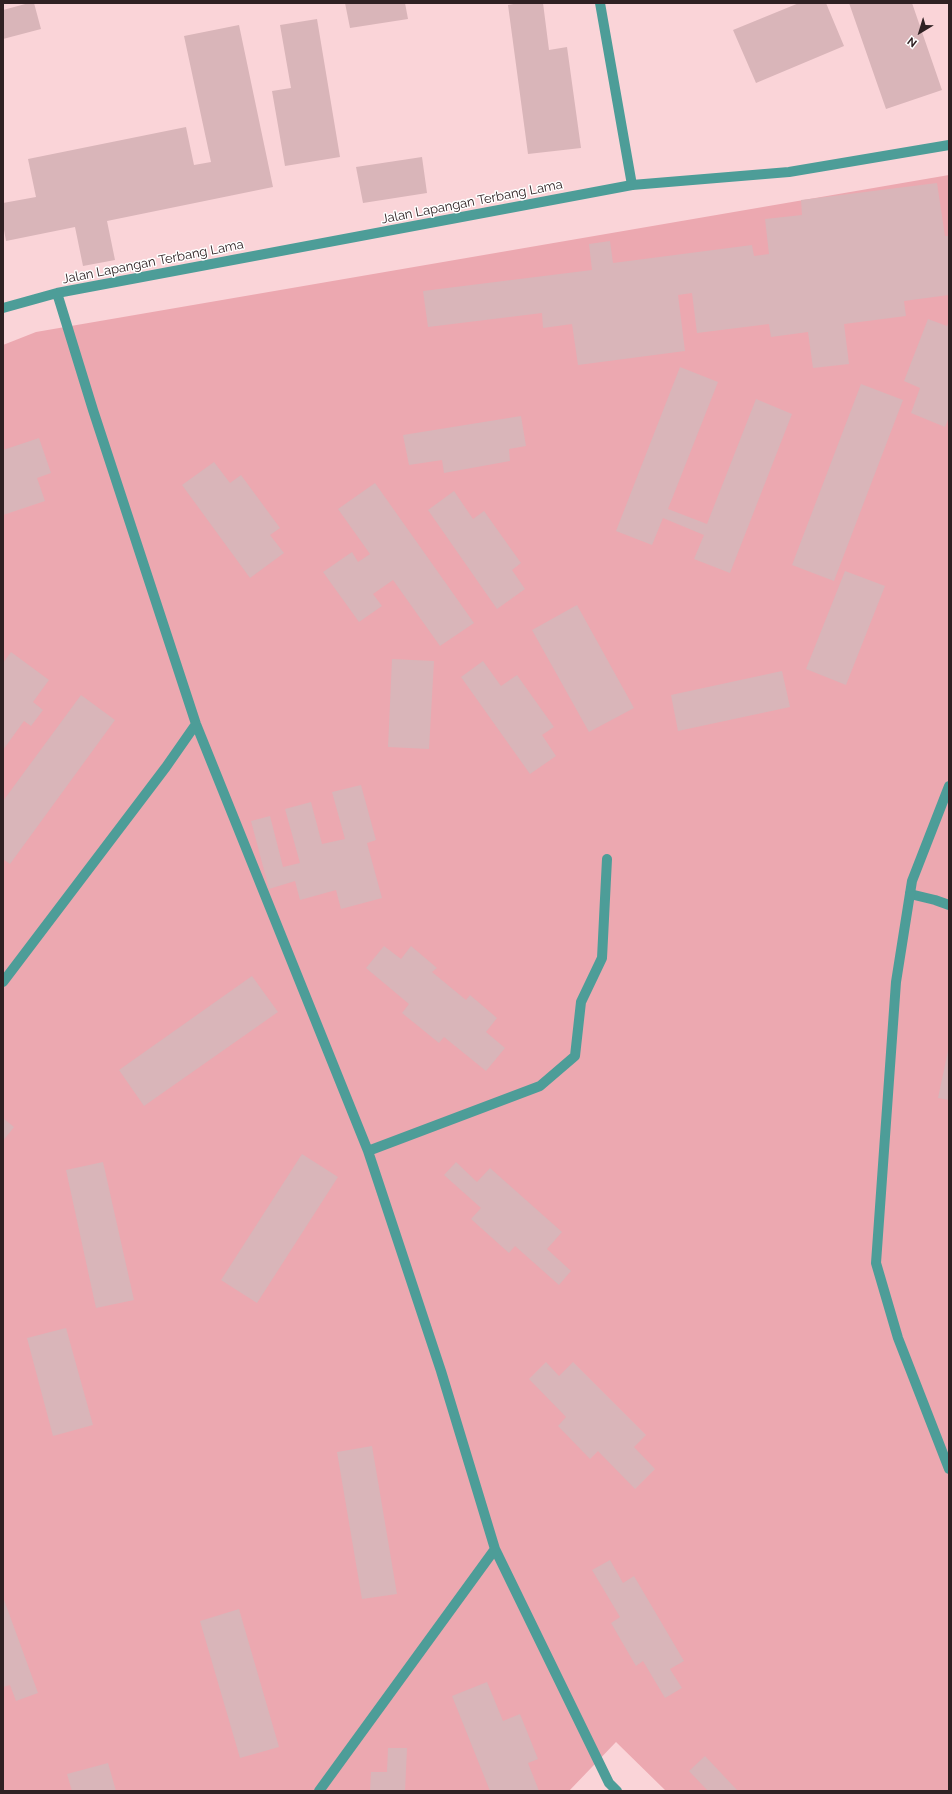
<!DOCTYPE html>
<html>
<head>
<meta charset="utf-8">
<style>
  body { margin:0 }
  #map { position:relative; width:952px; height:1794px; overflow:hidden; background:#fad4d8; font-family:Raleway,sans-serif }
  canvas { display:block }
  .frame { position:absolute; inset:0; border:4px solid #2f2123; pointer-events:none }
  .north { position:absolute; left:900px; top:12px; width:40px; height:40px; -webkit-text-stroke:3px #fff; paint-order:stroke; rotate:218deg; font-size:11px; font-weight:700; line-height:16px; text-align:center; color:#2f2123 }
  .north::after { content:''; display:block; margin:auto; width:14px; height:18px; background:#2f2123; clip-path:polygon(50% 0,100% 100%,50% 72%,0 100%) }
</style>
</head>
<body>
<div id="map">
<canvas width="952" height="1794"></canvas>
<div class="frame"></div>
<div class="north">N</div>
</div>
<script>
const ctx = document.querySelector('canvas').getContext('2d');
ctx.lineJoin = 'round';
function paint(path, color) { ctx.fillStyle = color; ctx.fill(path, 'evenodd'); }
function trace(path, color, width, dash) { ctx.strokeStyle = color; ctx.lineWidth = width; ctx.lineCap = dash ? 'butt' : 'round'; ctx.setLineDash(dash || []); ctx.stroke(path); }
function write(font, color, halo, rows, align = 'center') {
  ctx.font = font + ' Raleway,sans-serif'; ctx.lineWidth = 3; ctx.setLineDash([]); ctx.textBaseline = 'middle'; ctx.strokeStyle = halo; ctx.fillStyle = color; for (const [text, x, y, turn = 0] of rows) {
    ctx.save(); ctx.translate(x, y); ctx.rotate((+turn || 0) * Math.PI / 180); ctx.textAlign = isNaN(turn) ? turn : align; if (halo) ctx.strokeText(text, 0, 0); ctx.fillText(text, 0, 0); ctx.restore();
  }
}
paint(new Path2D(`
  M949,175V1791H666L616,1742L569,1791H3V345L36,332Z`), '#eca8b0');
paint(new Path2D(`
  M29,3H34L41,29L3,39V10Z
  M345,3H405L408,19L350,28Z
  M519,3H543L549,50L567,47L581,148L528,154L508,5Z
  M799,3H826L844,46L756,83L733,30Z
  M849,3H912L942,90L886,109Z
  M317,19L340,157L285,166L272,91L291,88L280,25Z
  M239,25L273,187L107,221L115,260L83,266L75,227L6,241L3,224V203L36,197L28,159L186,127L194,165L211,162L184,36Z
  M422,157L427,193L363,203L356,167Z
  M937,183L945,236H949V295L904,301L906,316L844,324L849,364L813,368L808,332L771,337L769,324L697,333L692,293L678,295L685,351L578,365L572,324L543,328L542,313L428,327L423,291L592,270L589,244L610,241L613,263L752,245L754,256L769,254L765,219L802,215L801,200Z
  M928,319L947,326L949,321V417L945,427L911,413L920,388L904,381Z
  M680,367L718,382L668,509L707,524L756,399L792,414L730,573L694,559L704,535L663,518L652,545L616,531Z
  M861,384L903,400L834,581L792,565Z
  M521,416L526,446L509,449L510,461L444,473L442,460L409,465L403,435Z
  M39,438L51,473L37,478L45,501L3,515V450Z
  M214,462L230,483L241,475L280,528L270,535L284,553L250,578L182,485Z
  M375,483L474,623L440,646L393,580L373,594L382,606L359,622L323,572L352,552L358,562L370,554L338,509Z
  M454,491L473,519L484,511L521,563L512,570L525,589L497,609L428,510Z
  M845,571L885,586L846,685L806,669Z
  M577,605L634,708L589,732L532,630Z
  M11,652L49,680L33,702L43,710L31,726L24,721L3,750V663Z
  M392,659L434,661L429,749L388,747Z
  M483,661L501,686L517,675L554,727L542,735L556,756L530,774L461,677Z
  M782,671L790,707L678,731L671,695Z
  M81,695L115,720L10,864L3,859V801Z
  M361,785L376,840L367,843L382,898L341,909L336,890L300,900L295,881L269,889L251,821L270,816L283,867L300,863L285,809L311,802L322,844L345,839L332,792Z
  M384,946L401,959L411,946L437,968L432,972L466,1000L470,995L497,1018L486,1032L505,1048L486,1071L444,1037L439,1043L402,1013L409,1004L366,968Z
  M252,976L278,1012L144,1106L119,1070Z
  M948,1051H949V1100L938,1098Z
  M3,1118L14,1127L3,1141Z
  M302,1154L338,1177L257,1303L221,1280Z
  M103,1162L134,1300L96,1308L66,1170Z
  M456,1162L477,1182L490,1168L562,1232L547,1249L571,1271L559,1285L515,1246L509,1253L471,1219L481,1208L444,1175Z
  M66,1328L93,1425L53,1436L27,1338Z
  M546,1362L559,1376L573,1362L646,1435L634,1447L655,1469L635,1489L598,1451L590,1459L558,1426L566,1417L529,1379Z
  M372,1446L397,1594L362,1599L337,1452Z
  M610,1560L623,1583L634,1576L684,1661L670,1669L682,1688L665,1698L643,1661L636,1666L611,1623L620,1617L592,1570Z
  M3,1597L38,1693L16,1701L10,1685L3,1687Z
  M239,1609L279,1747L240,1758L200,1621Z
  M487,1682L503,1721L520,1714L538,1759L528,1763L539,1791H490L452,1696Z
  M388,1748H407L405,1791H370L371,1772H387Z
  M705,1756L738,1791H708L689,1771Z
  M108,1763L116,1791H72L67,1774Z`), '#d9b5b9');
trace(new Path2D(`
  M600,3L632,185
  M910,894L935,900L949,905`), '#4d9d98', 10);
trace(new Path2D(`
  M57,293L93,410L196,724L368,1151L441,1371L495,1549L609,1783L617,1791
  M3,308L57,293L632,185L789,172L949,145
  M949,786L912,881L896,982L876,1263L898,1338L949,1469
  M3,982L166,767L196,724
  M368,1151L540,1086L575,1056L581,1002L602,958L607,859
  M319,1791L495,1549`), '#4d9d98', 10);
write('13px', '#2f2123', '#fff', [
  ["Jalan Lapangan Terbang Lama",472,202,-11],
  ["Jalan Lapangan Terbang Lama",153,262,-11]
]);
</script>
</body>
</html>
